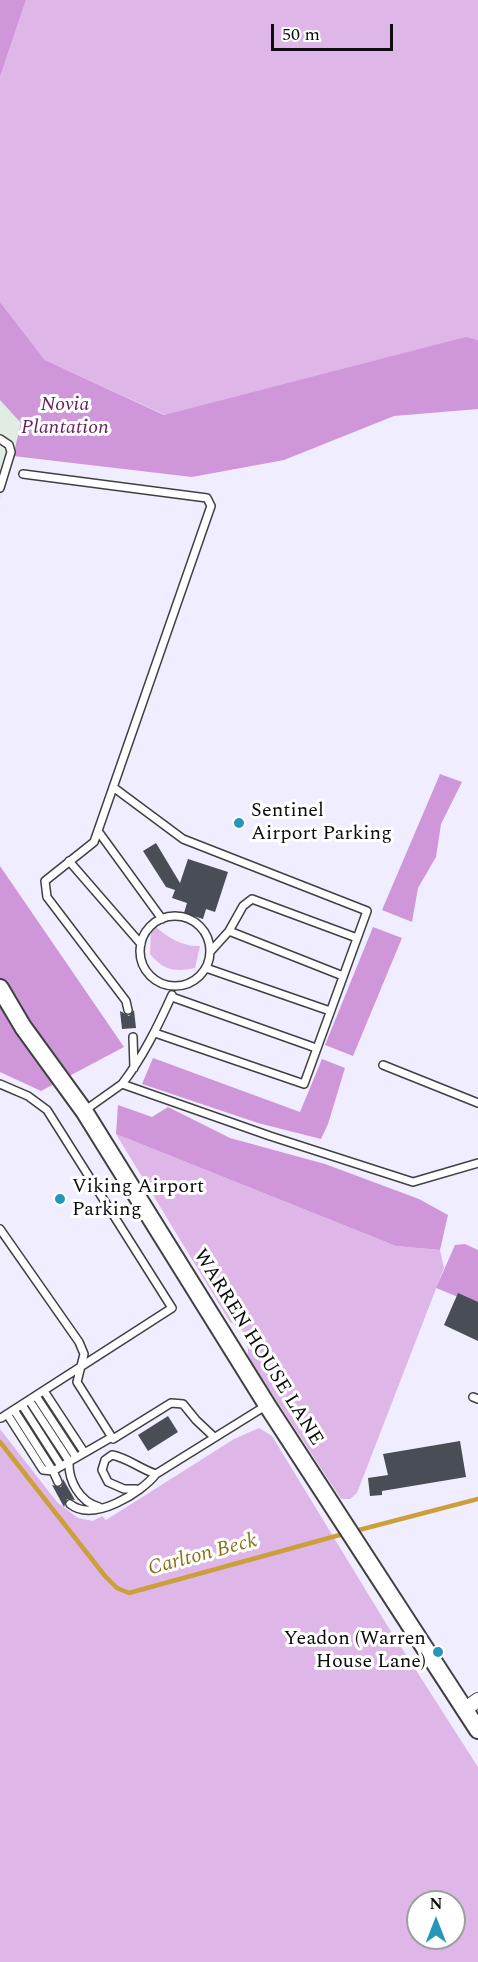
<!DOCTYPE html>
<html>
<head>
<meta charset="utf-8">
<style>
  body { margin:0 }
  #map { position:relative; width:478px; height:1962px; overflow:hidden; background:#efedff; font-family:Spectral,serif }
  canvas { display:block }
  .north { position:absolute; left:406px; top:1890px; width:60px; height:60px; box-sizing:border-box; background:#fff; border:2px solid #9e9e9e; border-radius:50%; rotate:0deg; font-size:16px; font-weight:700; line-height:24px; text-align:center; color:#0d0d0d }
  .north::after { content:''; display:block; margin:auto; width:21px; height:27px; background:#2796bb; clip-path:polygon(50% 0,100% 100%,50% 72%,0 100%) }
  .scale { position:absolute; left:271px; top:24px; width:122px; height:27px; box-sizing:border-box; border:3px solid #0d0d0d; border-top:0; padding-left:8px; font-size:18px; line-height:21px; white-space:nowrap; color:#0d0d0d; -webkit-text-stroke:4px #fff; paint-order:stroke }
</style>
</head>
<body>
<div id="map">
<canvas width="478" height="1962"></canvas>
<div class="north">N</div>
<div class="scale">50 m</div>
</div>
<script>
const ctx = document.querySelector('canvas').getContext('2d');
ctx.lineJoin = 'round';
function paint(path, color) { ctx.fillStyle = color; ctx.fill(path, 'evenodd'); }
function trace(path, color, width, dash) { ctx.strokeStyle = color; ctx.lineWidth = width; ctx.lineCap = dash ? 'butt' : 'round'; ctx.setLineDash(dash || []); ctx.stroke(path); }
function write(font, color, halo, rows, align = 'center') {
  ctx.font = font + ' Spectral,serif'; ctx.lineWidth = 6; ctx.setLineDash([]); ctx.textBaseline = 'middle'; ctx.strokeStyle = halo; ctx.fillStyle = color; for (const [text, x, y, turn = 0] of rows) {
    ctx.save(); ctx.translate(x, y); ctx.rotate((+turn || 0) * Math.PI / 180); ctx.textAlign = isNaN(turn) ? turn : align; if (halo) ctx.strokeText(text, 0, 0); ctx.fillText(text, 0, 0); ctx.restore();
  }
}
paint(new Path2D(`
  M0,400L21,423L0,501Z`), '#e1ece3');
paint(new Path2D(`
  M26,0H478V340L466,338L165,415L45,360L0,302V77Z
  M156,927C168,938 184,947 200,946L195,968C175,972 164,971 150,954L151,931Z
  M116,1134L396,1246L440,1250L444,1268L357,1493L350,1499H341L248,1357C248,1339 247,1330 230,1322Z
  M259,1428L272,1436L387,1625L478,1767V1962H0V1429L57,1502L78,1518L93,1521L102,1516L106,1520L234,1439ZM418,1902H454V1938H418Z`), '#deb7e8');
paint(new Path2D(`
  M0,0H26L0,77Z
  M0,302L45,360L164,415L466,337L478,340V409L394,416L284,460L192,477L13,456L21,423L0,400Z
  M440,774L462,782L441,824L436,857L418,888L412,922L382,910Z
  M0,866L124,1047L41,1091L0,1072Z
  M373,927L402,938L353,1056L325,1045Z
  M153,1058L300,1112L322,1059L345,1068L328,1124L321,1139L258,1123L142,1084Z
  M118,1105L152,1117L168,1107L230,1138L325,1164L419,1199L448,1215L440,1250L396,1246L116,1134Z
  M465,1244L478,1250V1305L436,1288L455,1245Z`), '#cf97d9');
trace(new Path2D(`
  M0,1442L105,1576L117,1588L129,1593L347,1533
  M355,1531L478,1499`), '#cba03a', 4.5);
paint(new Path2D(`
  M156,843L180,883L188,859L228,872L215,912L206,909L203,919L184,913L187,903L172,898L175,890L166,887L143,851Z
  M134,1010L136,1028L122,1029L120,1011L129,1016Z
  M458,1293L478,1302V1341L444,1325Z
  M168,1416L178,1432L148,1451L138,1435Z
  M460,1441L466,1477L382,1491V1495L370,1496L368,1478L388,1475L383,1454Z
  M63,1479L75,1500L67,1499L64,1507L52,1485L61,1487L63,1483Z`), '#494d55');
const service = new Path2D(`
  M0,439L9,445L11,452L0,488
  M23,474L207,498L211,506L94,842L45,881L47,897L126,1001L128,1010
  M113,787L183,839L367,911L304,1084L155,1033
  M98,831L162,919
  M69,861L141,944
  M140 951a35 35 0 1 1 70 0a35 35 0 1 1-70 0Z
  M229,931L343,976
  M210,952L229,931L243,906L252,899L357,938
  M206,968L330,1011
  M172,997L316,1048
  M133,1037L134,1068
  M383,1065L478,1103
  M0,1084L28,1096L47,1110L172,1308L1,1418
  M122,1084C143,1057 158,1026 172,995
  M84,1111L122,1084L270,1136L413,1182L478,1163
  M0,1229L79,1342L84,1354L77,1382L113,1439L171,1403L183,1404L196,1420L214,1437
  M44,1391L84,1452
  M36,1396L76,1457
  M473,1397L478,1399
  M29,1400L69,1461C68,1481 80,1502 99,1507
  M22,1405L61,1466
  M14,1410L53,1471
  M7,1414L43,1470L53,1471
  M58,1482L53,1471L112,1437
  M136,1489H124L108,1482L102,1470L105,1460L112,1455C128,1458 140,1469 156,1474
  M70,1504C93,1523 141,1493 156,1474L267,1405`);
const minor = new Path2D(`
  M464,1710L478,1700`);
const tertiary = new Path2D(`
  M0,988L23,1027L84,1111L267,1405L478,1730`);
trace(service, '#404040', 10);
trace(minor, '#404040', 16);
trace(tertiary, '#404040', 20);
trace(service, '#fff', 7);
trace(minor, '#fff', 14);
trace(tertiary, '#fff', 16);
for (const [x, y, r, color] of [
  [239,823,6,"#2796bb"],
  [60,1199,6,"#2796bb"],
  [438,1652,6,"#2796bb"]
]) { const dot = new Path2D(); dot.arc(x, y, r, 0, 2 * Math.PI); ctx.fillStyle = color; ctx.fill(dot); trace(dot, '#fff', 2); }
write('italic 20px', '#641e5d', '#fff', [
  ["Novia",65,406],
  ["Plantation",65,429]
]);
write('20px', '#0d0d0d', '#fff', [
  ["Sentinel",251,812],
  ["Airport Parking",251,835],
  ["Viking Airport",72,1188],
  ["Parking",72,1211],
  ["Yeadon (Warren",426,1640,"right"],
  ["House Lane)",426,1663,"right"]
], 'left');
write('20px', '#0d0d0d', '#fff', [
  ["WARREN HOUSE LANE",257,1348,58]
]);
write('italic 21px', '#8f7017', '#fff', [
  ["Carlton Beck",203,1556,-15]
]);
</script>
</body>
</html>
